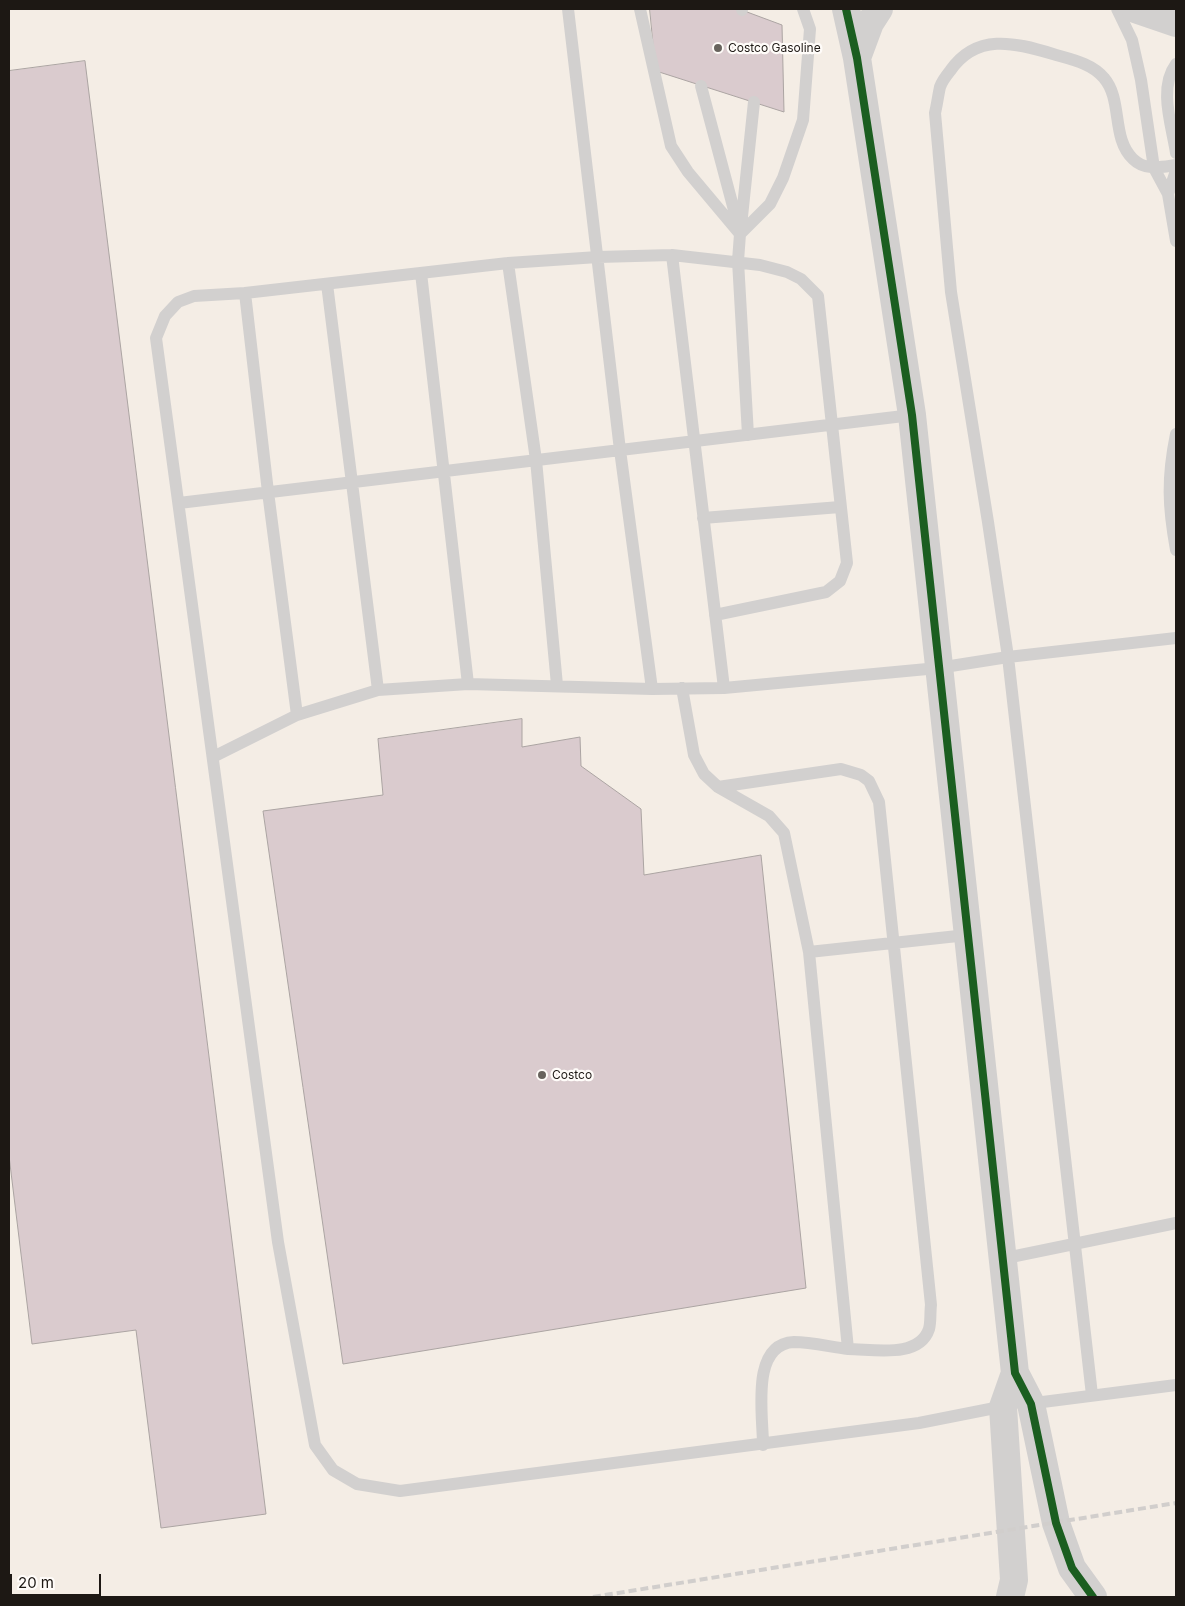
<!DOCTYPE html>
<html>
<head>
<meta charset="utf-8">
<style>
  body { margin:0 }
  #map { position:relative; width:1185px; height:1606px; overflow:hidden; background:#f4ede5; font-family:Inter,sans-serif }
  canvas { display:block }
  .frame { position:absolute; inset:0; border:10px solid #1d1814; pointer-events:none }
  .scale { position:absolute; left:10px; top:1574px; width:91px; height:22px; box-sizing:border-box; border:2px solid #1d1814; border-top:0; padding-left:6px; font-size:15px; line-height:18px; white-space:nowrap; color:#1d1814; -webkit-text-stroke:4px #fffcf9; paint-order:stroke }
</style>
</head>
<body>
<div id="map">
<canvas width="1185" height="1606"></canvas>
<div class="frame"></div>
<div class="scale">20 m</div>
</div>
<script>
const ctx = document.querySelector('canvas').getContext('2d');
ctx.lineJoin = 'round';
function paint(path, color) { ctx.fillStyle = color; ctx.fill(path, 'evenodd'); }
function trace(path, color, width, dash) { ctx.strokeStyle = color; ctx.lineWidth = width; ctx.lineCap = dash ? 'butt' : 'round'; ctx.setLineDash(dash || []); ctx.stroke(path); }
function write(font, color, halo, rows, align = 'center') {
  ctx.font = font + ' Inter,sans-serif'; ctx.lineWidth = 4.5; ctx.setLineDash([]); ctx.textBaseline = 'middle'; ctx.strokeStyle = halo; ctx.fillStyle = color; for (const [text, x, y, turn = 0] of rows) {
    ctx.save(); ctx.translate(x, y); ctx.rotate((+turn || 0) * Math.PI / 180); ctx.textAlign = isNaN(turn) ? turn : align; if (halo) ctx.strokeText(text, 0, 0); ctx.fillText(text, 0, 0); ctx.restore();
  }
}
const building = new Path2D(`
  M650,9H739L782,25L784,112L656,71Z
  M85,61L266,1514L161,1528L136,1330L32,1344L9,1156V71Z
  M522,719V747L580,737L581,766L641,809L644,875L761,855L806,1288L343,1364L263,811L383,795L378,739Z`);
paint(building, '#dacbce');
trace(building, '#aba4a2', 1);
trace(new Path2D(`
  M568,9L620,450L652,689
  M640,9L671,146L688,172L740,234
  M742,9V10
  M1117,9L1132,40L1141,80L1154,168L1168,194L1176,241
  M1176,64C1158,88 1172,126 1176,153
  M701,86L739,229
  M1168,194L1176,171
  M741,226L754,102
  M672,255L724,688
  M508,263L536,460L557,685
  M421,273L468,684
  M327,284L378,690
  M245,293L268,492L297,715
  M1176,434C1167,478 1168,506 1176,550
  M748,435L738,261L740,234L770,204L783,178L803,120L810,29L803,9
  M179,503L912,415
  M703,518L840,507
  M715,615L826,592L840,581L847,563L818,296L801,279L787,272L760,265L672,255L598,257L508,263L245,293L194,296L178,302L165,316L156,338L278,1242L315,1445L333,1470L357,1484L400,1491L919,1423L1005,1406
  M682,688L694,755L704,774L718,787L769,816L784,833L809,952L848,1349C873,1349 919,1359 929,1329C931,1322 930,1312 931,1305L879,802L869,781L861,775L841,769L718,787
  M213,757L297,715L378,690L468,684L652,689L724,688L938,668L1008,657L1176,638
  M809,952L967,935
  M1001,1259L1176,1223
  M1092,1395L1008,657L988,522L951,292L935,113C937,105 938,96 940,87C942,81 946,76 950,71C976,33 1014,42 1053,54C1070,59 1092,63 1104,78C1123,100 1111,138 1133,159C1145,171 1161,167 1176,165
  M1027,1404L1176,1385
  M763,1445C763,1415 750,1344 794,1342C811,1342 831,1347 848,1349`), '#d2d0cf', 12);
trace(new Path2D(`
  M846,9L857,58L912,415L1015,1373L1031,1404L1056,1523L1072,1568L1093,1597
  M857,58L870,23L879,9
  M1010,1597L1014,1580L1003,1407L1015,1373`), '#d2d0cf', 28);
trace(new Path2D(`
  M1135,9L1176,23`), '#d2d0cf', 28);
trace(new Path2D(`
  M593,1597L1176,1503`), '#d1cecc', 4, [8, 4]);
trace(new Path2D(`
  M846,9L857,58L912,415L1015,1373L1031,1404L1056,1523L1072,1568L1093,1597`), '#1b5e20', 8);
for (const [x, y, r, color] of [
  [718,48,5,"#68635d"],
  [542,1075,5,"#68635d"]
]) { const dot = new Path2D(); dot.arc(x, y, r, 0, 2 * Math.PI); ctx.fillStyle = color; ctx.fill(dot); trace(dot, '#fffcf9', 2); }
write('12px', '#1d1814', '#fffcf9', [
  ["Costco Gasoline",728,48],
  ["Costco",552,1075]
], 'left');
</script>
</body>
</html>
